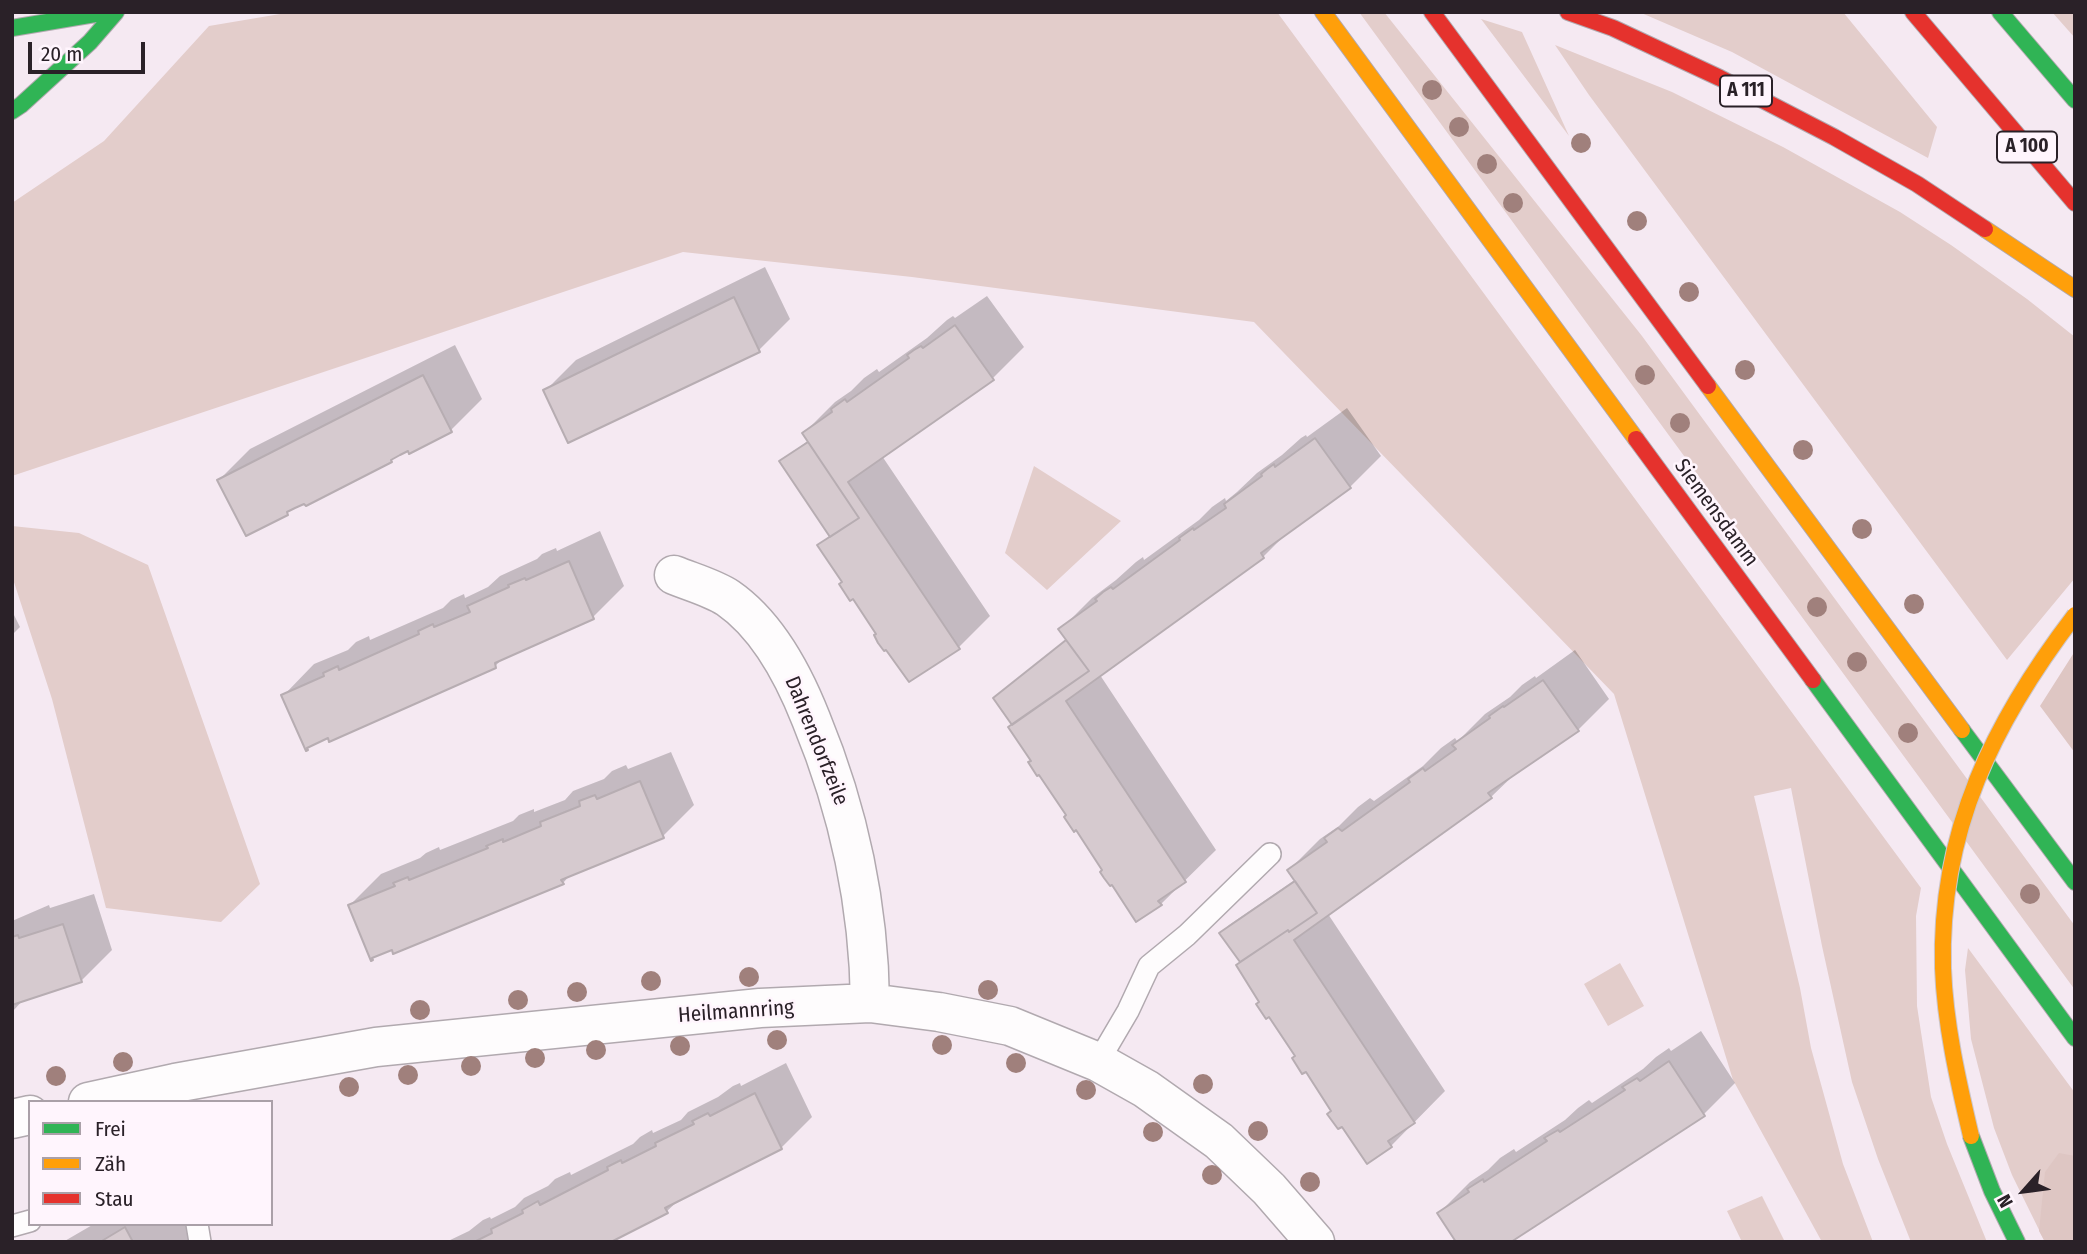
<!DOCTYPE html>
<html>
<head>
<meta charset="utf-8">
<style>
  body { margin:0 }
  #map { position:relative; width:2087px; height:1254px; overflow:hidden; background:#f5e9f2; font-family:"Fira Sans Condensed",sans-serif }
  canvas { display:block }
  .frame { position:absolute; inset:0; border:14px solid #2a2128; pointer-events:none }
  .legend { position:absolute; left:28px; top:1100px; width:245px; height:126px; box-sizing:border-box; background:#fff5fd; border:2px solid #aaa0a8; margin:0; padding:9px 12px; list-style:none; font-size:21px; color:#2a2128 }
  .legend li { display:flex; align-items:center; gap:14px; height:35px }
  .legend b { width:35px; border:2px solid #aaa0a8 }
  .north { position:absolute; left:1989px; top:1156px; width:70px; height:70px; -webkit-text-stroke:5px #fff5fd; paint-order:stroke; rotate:242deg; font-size:19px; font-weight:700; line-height:28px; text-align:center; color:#2a2128 }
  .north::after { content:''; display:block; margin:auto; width:24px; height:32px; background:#2a2128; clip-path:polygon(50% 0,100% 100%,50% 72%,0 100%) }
  .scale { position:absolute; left:28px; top:42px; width:117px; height:32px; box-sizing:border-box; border:4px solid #2a2128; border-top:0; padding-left:9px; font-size:21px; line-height:24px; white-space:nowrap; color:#2a2128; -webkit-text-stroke:5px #fff5fd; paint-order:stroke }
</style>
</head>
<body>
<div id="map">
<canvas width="2087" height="1254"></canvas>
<div class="frame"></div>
<ul class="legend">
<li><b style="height:9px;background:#30b455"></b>Frei</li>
<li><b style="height:9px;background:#ff9f0a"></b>Zäh</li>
<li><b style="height:9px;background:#e5322d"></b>Stau</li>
</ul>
<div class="north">N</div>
<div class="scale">20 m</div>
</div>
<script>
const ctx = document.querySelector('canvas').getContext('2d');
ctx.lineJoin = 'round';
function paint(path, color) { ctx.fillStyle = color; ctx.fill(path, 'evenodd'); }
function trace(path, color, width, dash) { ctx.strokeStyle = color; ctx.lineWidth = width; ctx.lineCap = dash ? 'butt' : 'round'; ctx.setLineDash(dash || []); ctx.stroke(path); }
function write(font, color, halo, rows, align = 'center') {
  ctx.font = font + ' "Fira Sans Condensed",sans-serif'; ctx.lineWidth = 5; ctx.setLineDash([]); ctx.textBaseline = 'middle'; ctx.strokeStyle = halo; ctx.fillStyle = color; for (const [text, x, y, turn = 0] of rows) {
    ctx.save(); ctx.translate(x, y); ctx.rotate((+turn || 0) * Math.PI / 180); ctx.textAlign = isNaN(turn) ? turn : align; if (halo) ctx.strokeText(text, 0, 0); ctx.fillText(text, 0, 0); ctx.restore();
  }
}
paint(new Path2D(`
  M292,12H1277L1921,888L1916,916L1917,1006L1931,1097L1947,1144L1987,1242H1911L1878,1159L1852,1082L1822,946L1791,788L1754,796L1800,988L1811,1048L1843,1164L1873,1242H1822L1733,1080L1614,694L1254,322L912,277L683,252L12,476V203L104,141L209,26Z
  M1359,12H1384L1642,336L2075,926V990Z
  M1639,12H1843L1937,127L1928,158L1732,52Z
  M2052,12H2075V38Z
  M1481,19L1522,32L1569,136Z
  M1555,45L1672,92L1783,147L1900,212L1951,245L2027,299L2075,337V578L2007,660L1589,95Z
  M1034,466L1121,521L1047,590L1005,553Z
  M12,526L79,533L148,565L260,884L221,922L106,908L52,699L12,576Z
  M1968,948L2075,1093V1242H2045L2012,1175L1994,1128L1971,1039L1965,970Z
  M1620,963L1644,1006L1608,1026L1584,984Z
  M1762,1196L1785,1242H1742L1727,1211Z`), '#e3cdcb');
paint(new Path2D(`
  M2075,651V753L2040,706Z
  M2059,1153L2075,1156V1242H2045L2039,1231L2045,1172Z`), '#dec6c3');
paint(new Path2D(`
  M765,267L790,319L759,350L545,391L576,360Z
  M987,296L1024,347L993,378L882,456L990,616L959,647L878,633L819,546L830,535L781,461L809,440L804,433L835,402L851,391L864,378L877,369L879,372L927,338L947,320L953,316L955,318Z
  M455,345L482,399L451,430L399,453L391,461L294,506L287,513L247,534L219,480L250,449Z
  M1347,408L1381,456L1350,487L1291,529L1263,557L1100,675L1216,850L1161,904L1104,870L1032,761L1014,724L1003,690L1068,639L1061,629L1092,598L1116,580L1136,562L1143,557L1144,560L1199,520L1212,507L1225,498L1226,501L1237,492L1257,473L1282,455L1301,438L1306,435L1307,437Z
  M600,531L624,586L593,617L506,656L495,666L283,696L314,664L348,650L356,642L369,636L370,640L443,608L451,600L464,594L465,598L488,587L500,576L537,559L542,554L556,548L557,551Z
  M12,611L20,627L12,635Z
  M1575,650L1609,699L1578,730L1517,772L1491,797L1328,914L1445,1091L1391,1146L1333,1110L1261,1002L1241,962L1221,933L1229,925L1293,881L1310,907L1289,870L1320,839L1339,826L1358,807L1370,798L1374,801L1423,766L1441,748L1455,738L1457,741L1460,739L1485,714L1510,697L1522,685L1535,676L1536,678Z
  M671,752L694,805L663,836L572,873L563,883L350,905L381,874L420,858L426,853L439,847L440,850L513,821L519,815L534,809V812L565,800L573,791L604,779L612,771L626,765L628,769Z
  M94,894L112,950L81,981L24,999L13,1011L12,921L49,905L50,908Z
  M1701,1031L1735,1083L1704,1114L1508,1242L1439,1213L1470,1182L1488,1170L1500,1158L1514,1149L1516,1152L1565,1120L1578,1108L1589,1100L1592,1103L1643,1069L1656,1057L1669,1048L1671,1051Z
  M786,1063L812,1117L781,1148L680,1199L666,1212L607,1242H446L469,1231L483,1220L490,1217L491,1219L515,1207L524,1198L548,1186L555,1179L570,1172L571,1175L633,1144L640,1137L652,1130L653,1133L681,1120L688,1112L718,1097L733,1086L740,1083L741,1086Z
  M94,1224H203L200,1242H63Z`), '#0003');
const building = new Path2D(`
  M734,297L760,352L568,443L543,390Z
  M955,325L994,380L848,482L960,649L909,682L886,650L884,651L878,643L874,635L876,634L853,599L850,601L839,584L842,582L817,545L859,518L802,433L832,412L831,409L845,399L847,402L909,358L907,355L914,350L921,346L923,348Z
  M423,375L452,432L409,454L408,451L400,455L391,460L392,462L306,506L304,504L295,508L287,512L288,515L246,536L217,480Z
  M1315,438L1351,488L1261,553L1264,558L1066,701L1186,882L1158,901L1162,905L1136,922L1112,885L1110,886L1104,878L1100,872L1102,870L1076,830L1074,832L1064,817L1066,815L1039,775L1037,776L1028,762L1031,761L1008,727L1089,671L1058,629L1097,601L1095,599L1103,592L1111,587L1113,589L1180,540L1179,538L1193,528L1194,530L1226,508L1224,504L1262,476L1261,474L1267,469L1274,464L1275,467Z
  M808,442L859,518L830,537L779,461Z
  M569,561L594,619L495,663L496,668L329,742L328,738L307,748L308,750L306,751L281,695L324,676L323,673L338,666L339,670L419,634L418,631L433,624L434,627L470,612L467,606L509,587L508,585L525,578L526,580Z
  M1066,640L1089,671L1012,725L993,698Z
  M1543,680L1579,731L1488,793L1492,798L1294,940L1415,1123L1388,1141L1392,1147L1367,1164L1342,1127L1338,1129L1327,1114L1331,1111L1306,1072L1302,1074L1292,1058L1295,1056L1269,1017L1266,1019L1256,1004L1259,1002L1236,965L1288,930L1289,932L1317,913L1287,870L1327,842L1324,838L1338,828L1342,831L1410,782L1408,779L1423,768L1425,771L1456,749L1452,745L1490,718L1489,716L1503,706L1504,707Z
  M640,781L664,838L561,880L564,884L393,954L392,950L372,958L373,960L371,961L348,905L395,886L393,883L408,877L409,880L488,848L486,846L503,839V842L541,826L540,822L580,806L579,801L595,795L597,799Z
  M1295,881L1317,913L1289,932L1288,930L1240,962L1219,933Z
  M63,924L82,982L12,1005V937L18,935L19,938Z
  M1669,1061L1705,1116L1511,1242H1456L1437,1213L1469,1192L1467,1189L1483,1179L1484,1182L1547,1141L1544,1138L1558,1130L1560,1132L1625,1090L1622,1087L1637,1078L1640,1081Z
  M755,1093L782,1149L665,1208L668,1213L611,1242H474L492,1233L491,1229L523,1213L522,1210L531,1205L538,1201L540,1205L608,1170L607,1167L621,1160L622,1163L656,1146L655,1143L694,1124L692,1121L708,1113L710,1116Z
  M125,1227L133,1242H100Z`);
paint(building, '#d6cacf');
trace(building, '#b7adb2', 2);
const lane = new Path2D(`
  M1098,1062L1128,1011L1149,966L1187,935L1270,854
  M197,1224L200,1242
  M12,1226L30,1221`);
const street = new Path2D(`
  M674,575C691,582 713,588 728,598C767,625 794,676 811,719C849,811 869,904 870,1003
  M88,1102L175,1083L376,1047L760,1008L870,1003L939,1012L1010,1026L1098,1062L1146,1089L1219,1141L1269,1189L1315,1242
  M12,1119L30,1115`);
const fast = new Path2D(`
  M2000,12L2075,100
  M12,28L107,12
  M12,111L21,105L90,42L116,12
  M1813,680L2075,1038
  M1962,730L2075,882
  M1971,1136L1992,1191L2017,1242`);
const slow = new Path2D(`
  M1323,12L1636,439
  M1985,229L2075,289
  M1708,386L1962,730`);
const jam = new Path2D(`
  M1432,12L1708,386
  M1568,12L1613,28L1720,78L1834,137L1917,184L1985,229
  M1913,12L2075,203
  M1636,439L1813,680`);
trace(lane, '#b1a9af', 24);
trace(street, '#b1a9af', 41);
trace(fast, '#b1a9af', 18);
trace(slow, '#b1a9af', 18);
trace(jam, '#b1a9af', 18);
trace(lane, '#fefcfd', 21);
trace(street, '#fefcfd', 38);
trace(fast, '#30b455', 16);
trace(slow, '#ff9f0a', 16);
trace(jam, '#e5322d', 16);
const slowBridge = new Path2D(`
  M1971,1136C1958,1081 1945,1024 1943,968C1939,831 1994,721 2075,615`);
trace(slowBridge, '#ccc6cb', 18, []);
trace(slowBridge, '#ff9f0a', 16);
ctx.fillStyle = '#a0807c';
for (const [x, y] of [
  [1432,90],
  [1459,127],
  [1581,143],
  [1487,164],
  [1513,203],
  [1637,221],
  [1689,292],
  [1745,370],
  [1645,375],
  [1680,423],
  [1803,450],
  [1862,529],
  [1914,604],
  [1817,607],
  [1857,662],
  [1908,733],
  [2030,894],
  [749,977],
  [651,981],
  [988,990],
  [577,992],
  [518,1000],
  [420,1010],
  [777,1040],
  [942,1045],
  [680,1046],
  [596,1050],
  [535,1058],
  [123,1062],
  [1016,1063],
  [471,1066],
  [408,1075],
  [56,1076],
  [1203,1084],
  [349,1087],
  [1086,1090],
  [1258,1131],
  [1153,1132],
  [1212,1175],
  [1310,1182]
]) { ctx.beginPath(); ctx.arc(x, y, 10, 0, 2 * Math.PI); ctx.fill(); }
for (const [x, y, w] of [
  [1746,91,52],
  [2027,147,60]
]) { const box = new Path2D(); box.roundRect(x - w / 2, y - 15.5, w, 31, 5); ctx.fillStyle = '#fff5fd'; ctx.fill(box); trace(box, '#2a2128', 2); }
write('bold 19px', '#2a2128', null, [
  ["A 111",1746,91],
  ["A 100",2027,147]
]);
write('21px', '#2a2128', '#fff5fd', [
  ["Siemensdamm",1716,513,54],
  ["Dahrendorfzeile",816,741,68],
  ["Heilmannring",736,1012,-4]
]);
</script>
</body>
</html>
